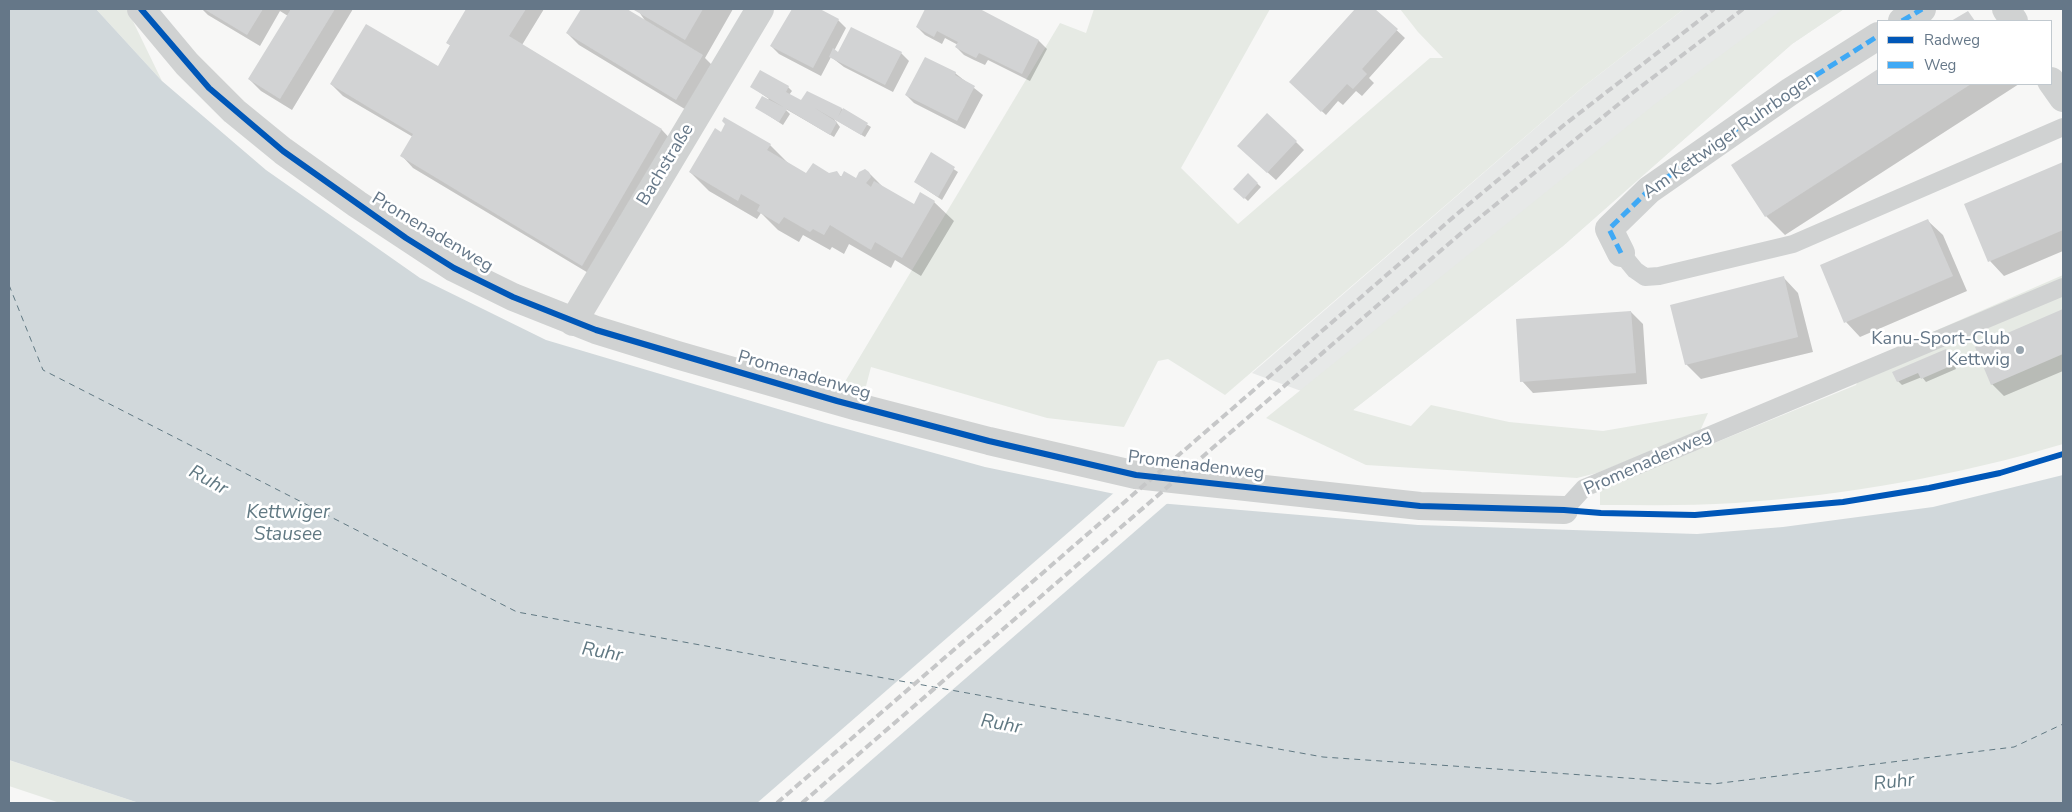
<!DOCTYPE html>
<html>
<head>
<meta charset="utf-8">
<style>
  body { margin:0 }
  #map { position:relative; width:2072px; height:812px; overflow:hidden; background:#f7f7f6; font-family:"Nunito Sans",sans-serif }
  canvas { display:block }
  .frame { position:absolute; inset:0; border:10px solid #657788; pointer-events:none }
  .legend { position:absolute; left:1877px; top:20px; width:175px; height:65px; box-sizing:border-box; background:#fff; border:1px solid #c1c9cf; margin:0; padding:6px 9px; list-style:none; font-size:15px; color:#657788 }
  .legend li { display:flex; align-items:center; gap:10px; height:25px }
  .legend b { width:25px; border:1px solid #c1c9cf }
</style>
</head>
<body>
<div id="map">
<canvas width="2072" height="812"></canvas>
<div class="frame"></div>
<ul class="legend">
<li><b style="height:6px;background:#0057b8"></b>Radweg</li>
<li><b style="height:6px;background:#3fa9f5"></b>Weg</li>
</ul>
</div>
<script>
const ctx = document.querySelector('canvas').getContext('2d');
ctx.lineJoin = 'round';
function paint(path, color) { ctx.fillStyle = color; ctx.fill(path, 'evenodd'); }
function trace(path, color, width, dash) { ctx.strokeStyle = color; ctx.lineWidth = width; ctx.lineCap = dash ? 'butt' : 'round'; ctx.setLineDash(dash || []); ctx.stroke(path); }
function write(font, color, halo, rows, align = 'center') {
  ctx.font = font + ' "Nunito Sans",sans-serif'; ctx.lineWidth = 5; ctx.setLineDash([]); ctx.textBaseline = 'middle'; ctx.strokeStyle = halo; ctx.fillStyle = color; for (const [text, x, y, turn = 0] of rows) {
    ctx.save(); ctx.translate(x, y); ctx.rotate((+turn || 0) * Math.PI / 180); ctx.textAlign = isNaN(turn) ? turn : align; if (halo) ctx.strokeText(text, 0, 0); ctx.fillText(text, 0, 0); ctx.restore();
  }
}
paint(new Path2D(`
  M1684,9H1844L1792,44L1563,246L1353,410L1252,373L1583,87Z`), '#e7e9e8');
paint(new Path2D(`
  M96,9H127L162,81Z
  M1094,9H1270L1181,168L1238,224L1430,58H1443L1418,32L1400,9H1684L1583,87L1225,395L1168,359L1158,361L1124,427L1047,418L871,367L865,390L843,385L1060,23L1086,33Z
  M1783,9H1844L1792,44L1563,246L1353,410L1411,426L1431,405L1509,422L1603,431L1708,413L1700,431L1597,473L1577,478L1366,465L1266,418L1655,104Z
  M2063,275V444C1956,476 1847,495 1736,503C1691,506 1645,505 1600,505V490L1856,385L1866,361Z
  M9,760L139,803H60L9,786Z`), '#e6eae4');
paint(new Path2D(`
  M9,9H96L162,81L266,170L420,278L546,340L825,423L985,467L1158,503L1418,525L1697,534L1783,527L1933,507L2063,475V803H139L9,760Z`), '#d1d8db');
paint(new Path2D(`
  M1116,491L1170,501L822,803H757Z`), '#f7f7f6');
paint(new Path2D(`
  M202,9H353L292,110L261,91L249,79L288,16L280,11L260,46L208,15Z
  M467,9H544L522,45L662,130L676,145L595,277L413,168L402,156L413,137L343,96L331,84L438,68L451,46L447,43Z
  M582,9H625L646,22L637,9H733L705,58L714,67L688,111L579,45L567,33Z
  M793,9H818L838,20L846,28L834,51L837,53H901L909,61L893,92L844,67L831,57L821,76L779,54L771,46Z
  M927,9H977L1039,41L1047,49L1030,81L988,60L985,65L974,60L964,55L956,47L958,45L945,38L942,44L925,35L917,27Z
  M1357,9H1374L1405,38L1369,78L1374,83L1362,96L1356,91L1343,105L1338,101L1326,115L1290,82Z
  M1878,70V84H2019L1785,235L1766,216L1733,165Z
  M955,73L983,95L965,129L914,103L906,95Z
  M752,87H788L792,91L789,95L802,102L807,93L842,109L871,127L865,137L834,119L840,127L834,137L784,108L790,114L783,125L757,108L769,99Z
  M721,134L770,145L789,164L807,175L829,174L857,179L869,173L885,189L914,206L921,194L934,202L954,221L921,276L895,260L891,268L849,244L844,254L832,247L830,250L803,235L799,242L778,230L761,213L757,219L709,191L690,172Z
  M1296,142L1304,150L1276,180L1247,154Z
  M931,154L958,172L942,200L915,182Z
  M2063,163V251L2004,276L1990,261L1965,205Z
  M1248,175L1261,187L1248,201L1235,189Z
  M1928,221L1943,235L1967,291L1860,337L1846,322Z
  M1784,278L1798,293L1813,352L1701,379L1686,364Z
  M2063,311V371L2004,396L1992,384L1976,347Z
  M1631,312L1643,324L1647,384L1533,393L1522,381Z
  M1946,351L1950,355L1956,369L1926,382L1922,377L1902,385L1898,381Z`), '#0003');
trace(new Path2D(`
  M9,285L43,370L517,612L1323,757L1713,784L2014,747L2063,724`), '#617983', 1, [6, 5]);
paint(new Path2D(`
  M204,9H263L247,35Z
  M291,9H335L280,99L248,79Z
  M466,9H526L509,36L662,129L582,266L400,156L413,134L330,84L366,24L438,66L450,45L446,43Z
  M581,9H627L703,55L676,100L566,33Z
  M635,9H703L685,40L634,10Z
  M792,9H820L839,19L813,68L770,46Z
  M925,9H980L1039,40L1022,74L979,53L976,58L964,52L955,47L958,42L937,31L934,37L916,27Z
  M1355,9H1375L1398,29L1362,69L1367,74L1353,89L1347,84L1321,112L1289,82Z
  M1968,11L1975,21H1951Z
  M851,27L902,52L885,85L829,57L833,48L838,52Z
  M925,57L956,72L955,75L975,86L957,121L905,95Z
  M1878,69V84H1971L1765,217L1731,165Z
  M760,70L789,86L786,92L801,100L807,91L842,108L838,117L843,108L868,123L861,135L813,107L837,122L830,135L750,87Z
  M762,96L787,109L779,122L755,108Z
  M1267,113L1297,141L1267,173L1237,146Z
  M724,117L771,144L767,150L806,173L813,163L829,173L837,171L841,177L844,171L856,178L859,172L865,169L869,172L871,177L866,183L871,187L874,181L914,204L920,192L935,201L902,258L875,242L871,250L830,225L824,235L813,229L810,232L784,217L779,224L757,211L760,205L741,194L738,201L689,172L715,128L721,132L725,124L722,121Z
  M931,152L955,167L938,197L914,182Z
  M2063,162V230L1988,262L1964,204Z
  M1248,173L1258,183L1244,199L1233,189Z
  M1928,219L1953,276L1844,323L1820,265Z
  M1784,276L1798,337L1685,365L1670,305Z
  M2063,309V354L1991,385L1975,347Z
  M1631,311L1636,373L1520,382L1516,319Z
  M1946,349L1953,365L1921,379L1918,373L1897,382L1892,372Z`), '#d2d3d4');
trace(new Path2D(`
  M1621,253L1635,270L1645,277L1659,276L1793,244L2063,127
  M1564,510L1584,488L2063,287`), '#d0d2d2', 18);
trace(new Path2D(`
  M141,9L187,64L234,111L283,151L357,204L454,268L513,297L596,330L677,355L858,407L989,441L1136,475L1420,506L1564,510
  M2006,9L2014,21
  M1902,21L1922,9
  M2051,81L2063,98
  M1621,253L1609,229L1649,190L1791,91L1878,36
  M573,322L760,9`), '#d0d2d2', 28);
trace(new Path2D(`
  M777,803L1457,214L1564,125L1714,9
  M802,803L1467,228L1631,94L1743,9`), '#c6c7c8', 4, [8, 4]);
trace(new Path2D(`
  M1902,21L1922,9
  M1621,253L1609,229L1649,190L1791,91L1878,36`), '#3fa9f5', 5, [10, 5]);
trace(new Path2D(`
  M141,9L209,88L283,151L406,238L454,268L513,297L596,330L837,401L989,441L1136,475L1420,506L1564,510L1601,513L1695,515L1843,502L1929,488L2000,473L2063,454`), '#0057b8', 6);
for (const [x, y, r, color] of [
  [2020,350,5,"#98a4ae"]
]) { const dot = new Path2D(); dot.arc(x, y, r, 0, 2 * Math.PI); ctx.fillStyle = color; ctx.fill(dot); trace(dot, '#fff', 2); }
write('18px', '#657788', '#fff', [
  ["Am Kettwiger Ruhrbogen",1730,136,-35],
  ["Bachstraße",666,165,-59],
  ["Promenadenweg",432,233,31],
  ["Promenadenweg",804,376,16],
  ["Promenadenweg",1648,463,-24],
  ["Promenadenweg",1196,466,7]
]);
write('18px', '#657788', '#fff', [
  ["Kanu-Sport-Club",2010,340],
  ["Kettwig",2010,361]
], 'right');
write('italic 19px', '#617983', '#fff', [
  ["Ruhr",208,481,29],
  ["Kettwiger",288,513],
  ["Stausee",288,535],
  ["Ruhr",602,653,10],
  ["Ruhr",1001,725,10],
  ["Ruhr",1894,783,-6]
]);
</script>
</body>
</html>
